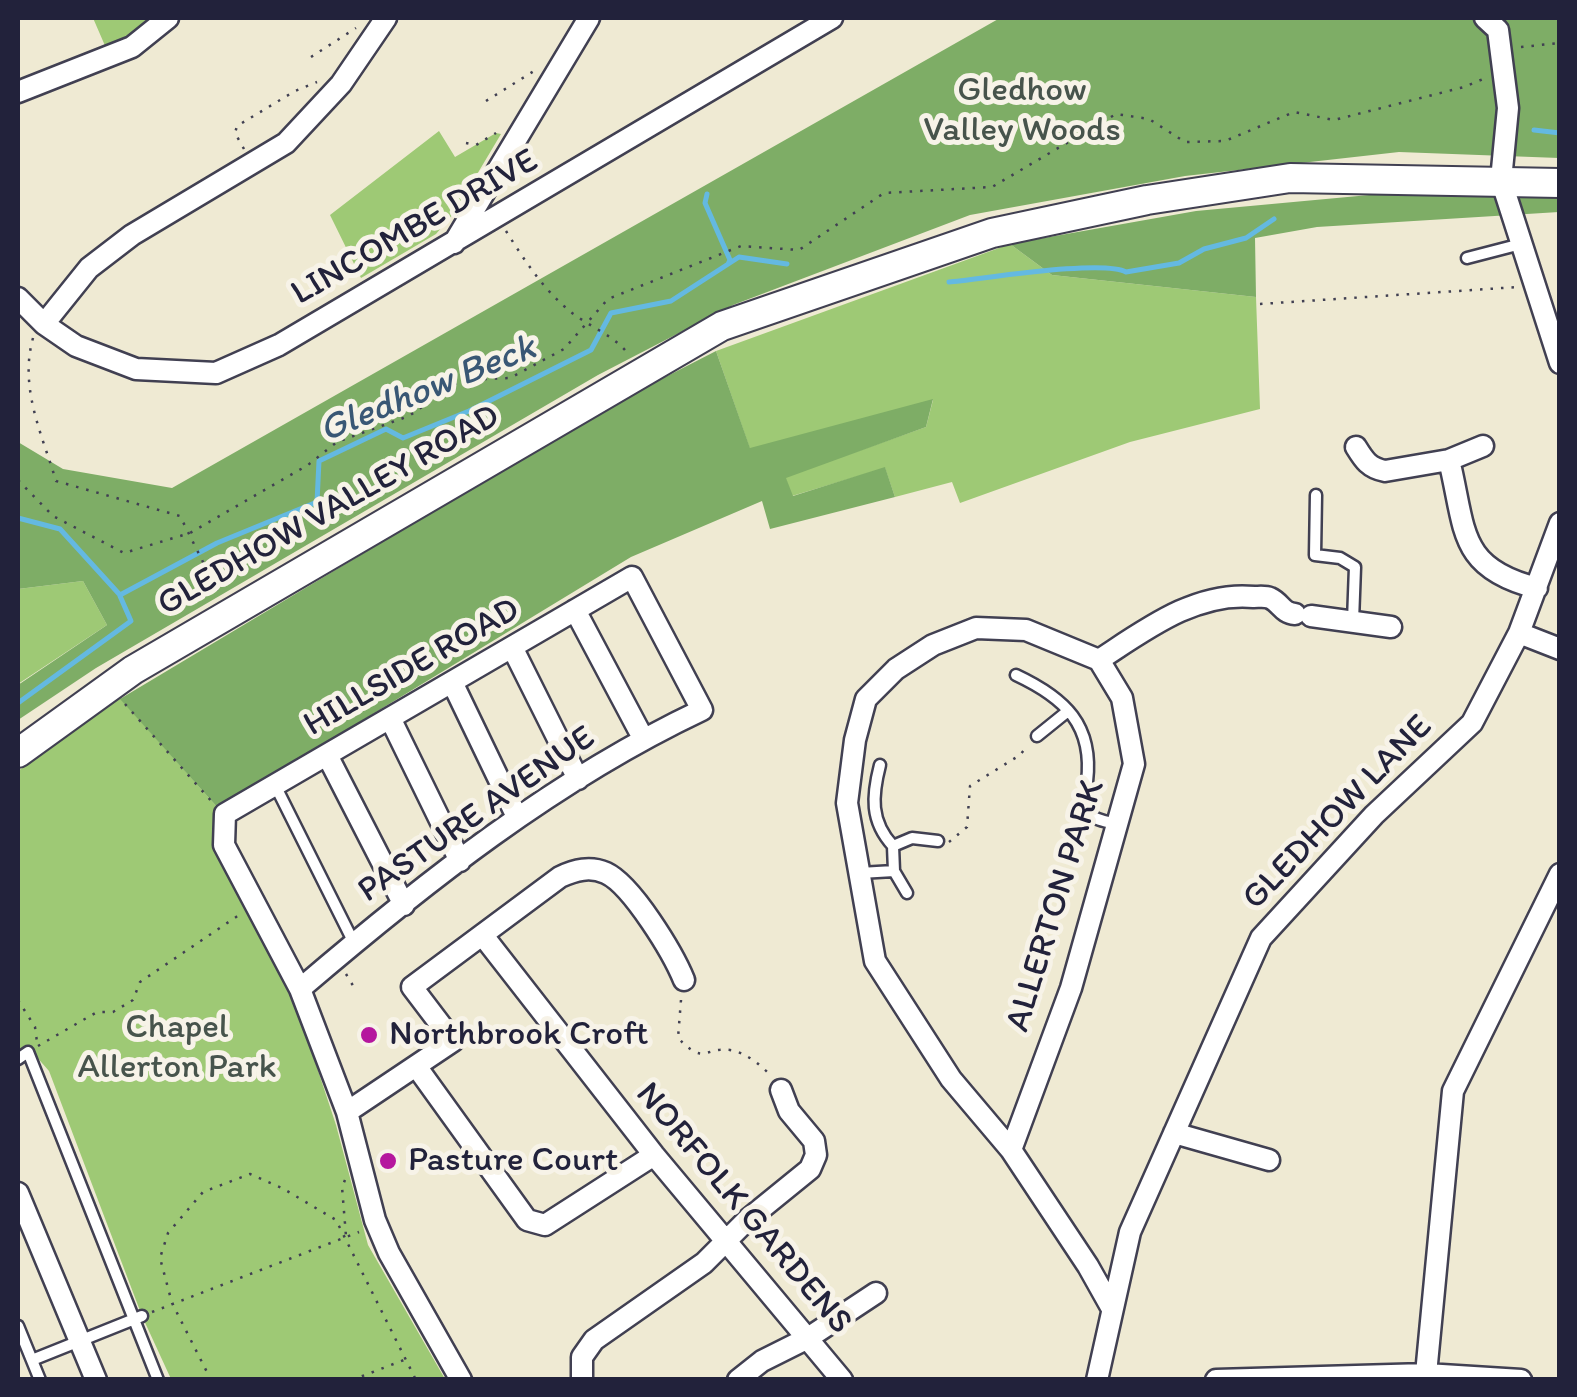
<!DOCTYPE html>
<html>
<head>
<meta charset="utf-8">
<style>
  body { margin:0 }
  #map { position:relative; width:1577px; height:1397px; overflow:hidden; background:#efead3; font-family:Itim,sans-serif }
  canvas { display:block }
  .frame { position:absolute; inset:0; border:20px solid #22223b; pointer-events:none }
</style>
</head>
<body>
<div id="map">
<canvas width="1577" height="1397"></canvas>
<div class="frame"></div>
</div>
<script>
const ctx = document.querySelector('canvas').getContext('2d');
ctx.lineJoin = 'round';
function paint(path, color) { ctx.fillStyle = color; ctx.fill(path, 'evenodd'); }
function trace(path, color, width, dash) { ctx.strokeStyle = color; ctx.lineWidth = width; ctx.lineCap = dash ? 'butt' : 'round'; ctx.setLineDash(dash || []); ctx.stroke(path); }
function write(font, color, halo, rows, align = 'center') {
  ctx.font = font + ' Itim,sans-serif'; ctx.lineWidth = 10; ctx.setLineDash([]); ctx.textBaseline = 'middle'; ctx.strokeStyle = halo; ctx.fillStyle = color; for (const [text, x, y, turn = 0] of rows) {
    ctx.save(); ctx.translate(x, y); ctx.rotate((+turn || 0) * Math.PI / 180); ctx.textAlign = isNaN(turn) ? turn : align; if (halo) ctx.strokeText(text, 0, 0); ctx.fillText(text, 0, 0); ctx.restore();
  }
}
paint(new Path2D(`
  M93,18H158L106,48Z
  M439,131L455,157L496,133L501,134L454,213L436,234L361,278L330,215Z
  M1010,244L1052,275L1256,297L1260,409L1130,442L960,503L952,482L895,497L885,468L792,496L785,477L926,427L933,400L750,449L716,351Z
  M83,581L107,625L18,684V589Z
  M120,698L218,808L214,851L293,995L336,1125L368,1245L445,1379H171L142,1316L49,1071L27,1046L18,1051V771Z`), '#9ec975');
paint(new Path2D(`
  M1000,18H1559V158L1399,152L1185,176L970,215L733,305L598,375L96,668L18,720V685L107,625L83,581L18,589V442L63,469L172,488Z
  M1380,194L1559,197V212L1317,227L1255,238L1256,297L1052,275L1010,244L1196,211Z
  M716,351L750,448L933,399L926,427L786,478L793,496L885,467L895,497L770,529L762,501L631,557L218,808L120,699L611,405Z`), '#7ead66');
trace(new Path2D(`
  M1534,130L1560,133
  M707,194L705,203L730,260L728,264
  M949,282C983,279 1103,259 1126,272L1179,263L1204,249L1246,238L1274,219
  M18,518L60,529L120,595L217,543L317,502L319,461L386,429L403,438L469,411L591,350L611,313L671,301L739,257L787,264
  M18,703L131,621L120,596`), '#64b9e1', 5);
const lane = new Path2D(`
  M1467,258L1521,244
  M1316,495L1315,555L1340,558L1355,567L1353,621
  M1016,675C1065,698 1094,725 1087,782C1086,791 1082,805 1088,813C1094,820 1108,822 1117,824
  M1037,736L1068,711
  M880,765C872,796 870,821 893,846L894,871L907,893
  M275,785L354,943
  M893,846L912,838L938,841
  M860,873L894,871
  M18,1059L28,1052L158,1380
  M18,1326L40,1380
  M32,1360L142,1316`);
const street = new Path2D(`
  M1485,18L1498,30L1508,108L1501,180L1560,363
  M18,92L132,47L168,18
  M454,243L589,18
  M18,298L44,324L76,346L136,369L216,373L279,345L832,18
  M44,324L89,268L132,235L286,143L341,84L386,18
  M1356,447C1364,460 1369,468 1385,471L1449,460L1483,446
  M1449,460C1466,529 1457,568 1537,588
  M575,610L643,738
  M1311,616L1391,627
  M976,628L1026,630L1099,660L1122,698L1134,764L1071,988L1011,1150L951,1079L875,961L847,803L855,740L866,699L896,669L933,645Z
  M1519,633L1560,649
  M512,647L578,779
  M1099,660C1145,630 1196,591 1254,597C1259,597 1265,596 1270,598C1281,603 1282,613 1295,614
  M452,682L517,817
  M390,718L460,861
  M327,755L404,905
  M484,937L654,1155L842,1380
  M300,989C424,883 554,780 702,710L632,577L225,814L224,845L300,989L347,1112L375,1220L389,1253L461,1380
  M416,1066L527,1220L545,1225L654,1155
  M347,1112L453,1041L412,987L560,877C575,870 590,866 606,873C632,885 673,953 684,980
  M1174,1133L1269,1160
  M1011,1150L1088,1266L1111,1307
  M18,1193L96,1380
  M1426,1374L1453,1091L1560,874
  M582,1380V1357L594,1340L704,1263L746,1221L810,1169L816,1155L814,1141L789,1111L781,1090
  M738,1380L762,1361L808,1338L876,1293
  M1097,1380L1130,1232L1261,938L1374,815L1472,723L1519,633L1560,523
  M1216,1380L1426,1374L1521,1380`);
const secondary = new Path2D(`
  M18,753L133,670L722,326L992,233L1147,200L1290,178L1560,183`);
trace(lane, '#414052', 15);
trace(street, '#414052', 25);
trace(secondary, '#414052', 32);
trace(new Path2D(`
  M1521,47L1560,43
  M311,57L356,28
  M486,101L534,71
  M466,143L476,145L496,133
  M244,149L235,133L237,126L295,91L317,82
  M506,231C523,258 541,286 565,307C584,325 614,334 629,355
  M1260,304L1518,287
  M33,338C19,388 42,434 56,481L180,516L218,592
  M18,480L53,516L124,553L190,533L308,465L337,442L409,416L461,380L510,378L564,349L608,299L741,246L799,250L884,193L992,187L1116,114L1149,119L1185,142L1225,141L1294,112L1334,120L1464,87L1483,79
  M125,704L213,803
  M949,842L967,827L970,786L1020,755L1028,745
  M346,974L355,989
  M18,1000L35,1027L37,1042
  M681,1000L678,1038C705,1066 703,1047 730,1050C745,1052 761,1065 771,1076
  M38,1046L97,1012H113L133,1000L140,982L239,915
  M345,1180L342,1187L346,1236
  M152,1312L359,1232
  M211,1380L172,1303L160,1258L168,1233L203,1192L250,1174L282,1188L336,1220L416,1380
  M352,1380L404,1360`), '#414052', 2.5, [2.5, 8]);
trace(lane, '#fff', 10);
trace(street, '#fff', 20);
trace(secondary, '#fff', 28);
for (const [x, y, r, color] of [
  [369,1035,10,"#b5179e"],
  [388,1161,10,"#b5179e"]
]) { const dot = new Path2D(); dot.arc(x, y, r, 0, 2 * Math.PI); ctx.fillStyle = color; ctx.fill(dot); trace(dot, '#f7f3e8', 4); }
write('35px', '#47544c', '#f7f3e8', [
  ["Gledhow",1022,91],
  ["Valley Woods",1022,131],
  ["Chapel",177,1028],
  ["Allerton Park",177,1068]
]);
write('35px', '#22223b', '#f7f3e8', [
  ["LINCOMBE DRIVE",415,228,-30],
  ["GLEDHOW VALLEY ROAD",329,511,-30],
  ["HILLSIDE ROAD",412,668,-30],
  ["GLEDHOW LANE",1338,813,-46],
  ["PASTURE AVENUE",477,815,-35],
  ["ALLERTON PARK",1056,906,-73],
  ["NORFOLK GARDENS",743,1209,50]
]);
write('35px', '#22223b', '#f7f3e8', [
  ["Northbrook Croft",389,1035],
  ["Pasture Court",408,1161]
], 'left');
write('italic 38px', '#395775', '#f7f3e8', [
  ["Gledhow Beck",428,390,-22]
]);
</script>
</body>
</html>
